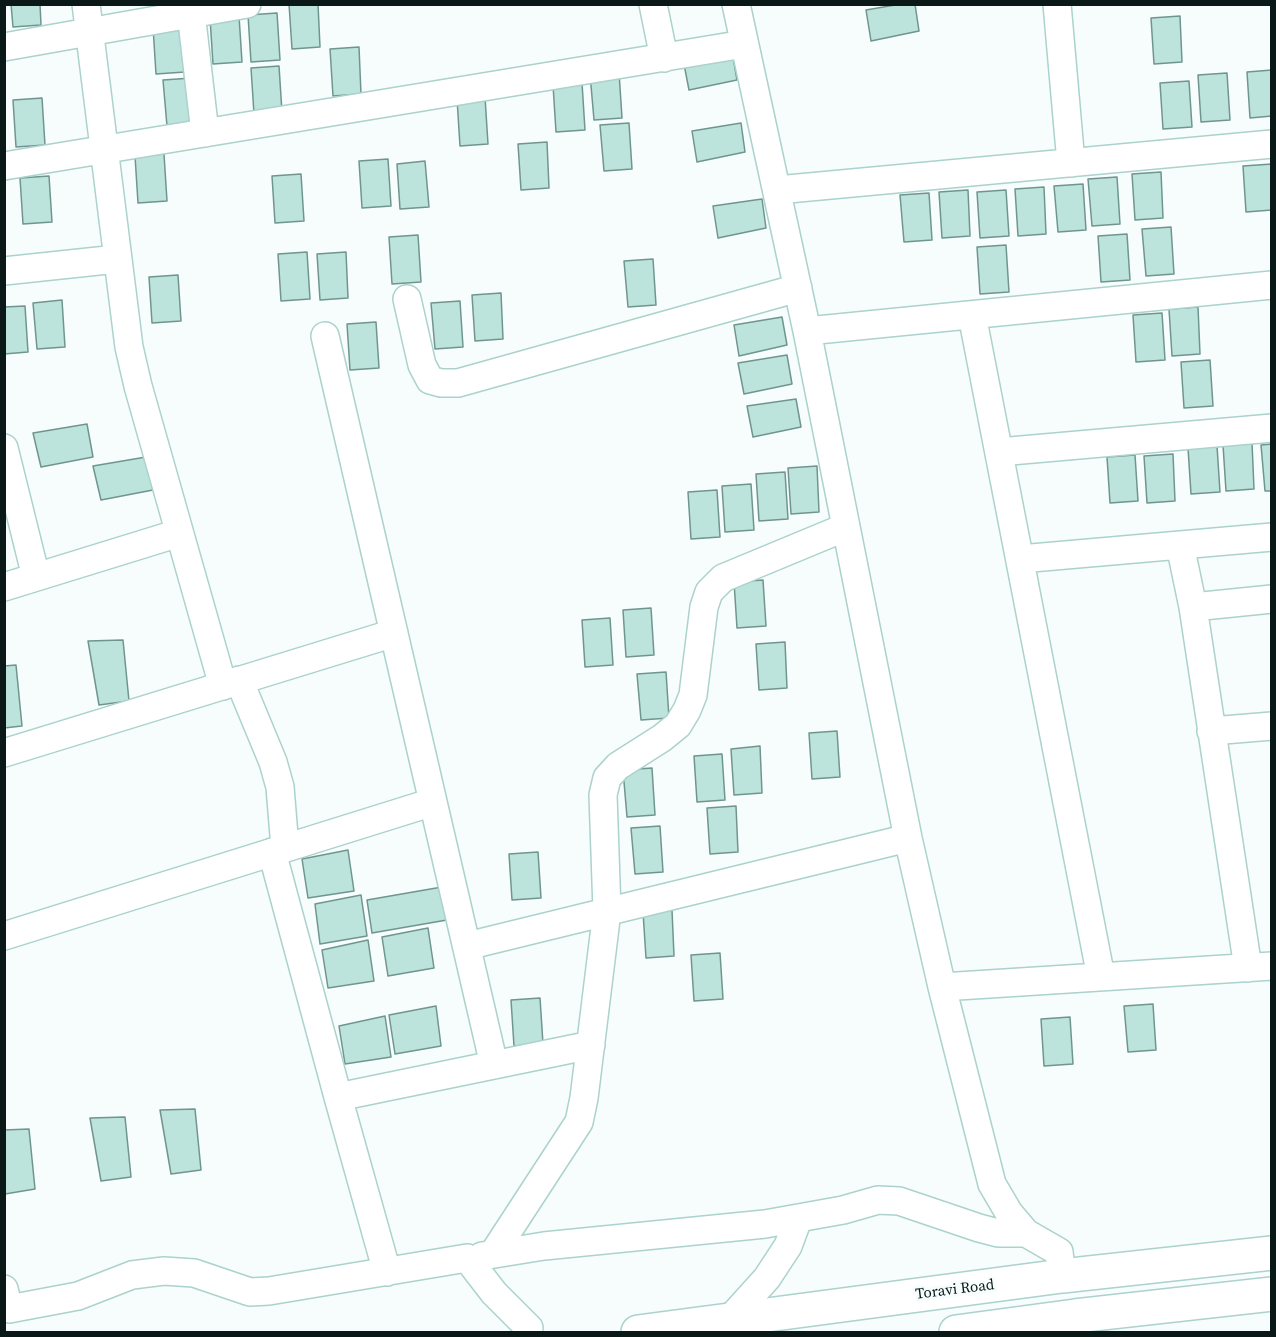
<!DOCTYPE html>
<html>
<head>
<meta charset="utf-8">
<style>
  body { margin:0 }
  #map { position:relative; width:1276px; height:1337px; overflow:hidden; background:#f6fdfc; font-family:"Source Serif 4",serif }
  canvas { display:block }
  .frame { position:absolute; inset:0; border:6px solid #0a1917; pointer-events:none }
</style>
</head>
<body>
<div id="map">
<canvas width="1276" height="1337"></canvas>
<div class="frame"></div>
</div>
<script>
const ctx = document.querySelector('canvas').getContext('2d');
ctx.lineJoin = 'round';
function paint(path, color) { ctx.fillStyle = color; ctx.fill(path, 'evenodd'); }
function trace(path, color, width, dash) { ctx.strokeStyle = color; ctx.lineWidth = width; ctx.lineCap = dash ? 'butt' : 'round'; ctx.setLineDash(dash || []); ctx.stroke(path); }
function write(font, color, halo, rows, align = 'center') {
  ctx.font = font + ' "Source Serif 4",serif'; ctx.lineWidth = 6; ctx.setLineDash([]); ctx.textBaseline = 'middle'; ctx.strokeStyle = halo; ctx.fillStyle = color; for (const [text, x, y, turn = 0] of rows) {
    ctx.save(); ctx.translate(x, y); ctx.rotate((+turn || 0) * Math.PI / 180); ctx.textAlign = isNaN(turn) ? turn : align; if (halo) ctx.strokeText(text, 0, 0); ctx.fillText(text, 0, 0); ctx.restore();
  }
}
const building = new Path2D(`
  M11,4H40L41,25L13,27Z
  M289,4H318L320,47L292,49Z
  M901,4H915L919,31L871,41L866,10Z
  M277,13L280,60L251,62L248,15Z
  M239,16L242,62L213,64L210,18Z
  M1180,16L1182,62L1154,64L1151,18Z
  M182,25L185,72L156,74L153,27Z
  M359,47L361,94L333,96L330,49Z
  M732,51L737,80L689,90L683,59Z
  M279,66L282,112L254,114L251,68Z
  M1272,70V116L1250,118L1247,72Z
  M619,72L622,118L594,120L590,74Z
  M1227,73L1230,120L1201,122L1198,75Z
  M192,78L195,124L167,126L163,80Z
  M1189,81L1192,127L1163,129L1160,83Z
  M582,83L585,130L556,132L553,85Z
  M485,97L488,144L460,146L457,99Z
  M42,98L45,145L16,147L13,100Z
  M629,123L632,169L604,171L600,125Z
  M741,123L745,152L697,162L692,131Z
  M547,142L549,188L521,190L518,144Z
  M164,154L167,201L138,203L135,156Z
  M388,159L391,206L362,208L359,161Z
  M425,161L429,207L400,209L397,164Z
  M1272,164V210L1246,212L1243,166Z
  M1161,172L1163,218L1135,220L1132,174Z
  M301,174L304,221L275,223L272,176Z
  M49,176L52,222L23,224L20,178Z
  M1117,177L1120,224L1092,226L1088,179Z
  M1083,184L1086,230L1058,232L1054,186Z
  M1044,187L1046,234L1018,236L1015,189Z
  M968,190L970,236L942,238L939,192Z
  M1006,190L1009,236L980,238L977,192Z
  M929,193L932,240L904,242L900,195Z
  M762,199L766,228L718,238L713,206Z
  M1171,227L1174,274L1146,276L1142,229Z
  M1127,234L1130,280L1101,282L1098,236Z
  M418,235L421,282L392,284L389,237Z
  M1006,245L1009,292L980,294L977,247Z
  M307,252L310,299L281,301L278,254Z
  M346,252L348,298L320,300L317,254Z
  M653,259L656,305L628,307L624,261Z
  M178,275L181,321L152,323L149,277Z
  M501,293L503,339L475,341L472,295Z
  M62,300L65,347L37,349L33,303Z
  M460,301L463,347L435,349L431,303Z
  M25,306L28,352L4,354V307Z
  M1198,307L1200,354L1172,356L1169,309Z
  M1162,313L1165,360L1136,362L1133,315Z
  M782,317L787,345L739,356L734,325Z
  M376,322L379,368L350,370L347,324Z
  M787,355L792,384L744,394L738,363Z
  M1210,360L1213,406L1184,408L1181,362Z
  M796,399L801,427L753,437L747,406Z
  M87,424L93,457L41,467L33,433Z
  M1252,443L1254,489L1226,491L1223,445Z
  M1272,444V491H1265L1261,445Z
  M1217,446L1220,492L1191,494L1188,448Z
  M1173,454L1175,501L1147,503L1144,456Z
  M1135,455L1138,501L1110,503L1107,457Z
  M146,457L153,490L101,500L93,466Z
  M817,466L819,512L791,514L788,468Z
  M785,472L788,519L759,521L756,474Z
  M751,484L754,530L725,532L722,486Z
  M717,490L720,537L691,539L688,492Z
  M763,580L766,626L737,628L734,582Z
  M651,608L654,655L626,657L623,610Z
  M610,618L613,665L585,667L582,620Z
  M123,640L129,701L99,705L88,641Z
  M785,642L787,688L759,690L756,644Z
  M16,665L22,726L4,728V666Z
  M666,672L669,718L641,720L637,674Z
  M837,731L840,777L812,779L809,733Z
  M760,746L762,793L734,795L731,749Z
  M722,754L725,800L697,802L694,756Z
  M652,768L655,815L627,817L623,770Z
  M736,806L738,852L710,854L707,808Z
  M660,826L663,872L635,874L631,828Z
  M348,850L354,891L308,898L302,859Z
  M538,852L541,898L512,900L509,854Z
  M442,887L447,920L372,933L367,900Z
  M361,895L367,936L320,944L315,904Z
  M672,910L674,956L646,958L643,912Z
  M428,928L434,968L388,976L382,937Z
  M368,940L374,981L328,988L322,950Z
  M720,953L723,999L694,1001L691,955Z
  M540,998L543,1044L514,1046L511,1000Z
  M1153,1004L1156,1050L1128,1052L1124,1006Z
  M436,1006L441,1046L395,1054L389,1015Z
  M385,1016L391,1057L345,1064L339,1026Z
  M1070,1017L1073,1064L1044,1066L1041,1019Z
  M195,1109L201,1170L171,1174L160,1110Z
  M125,1117L131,1177L101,1181L90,1118Z
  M29,1129L35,1189L5,1194L4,1130Z`);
paint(building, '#bce3dc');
trace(building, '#70958f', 1.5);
const minor = new Path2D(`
  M86,4L129,347L138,386L223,686
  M190,4L205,133
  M653,4L664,58
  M736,4L807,331L908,838L942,987L992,1184L1009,1213L1026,1233L1059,1252L1062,1276
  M1057,4L1071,163
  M4,47L247,4
  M4,166L744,44
  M777,190L1272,144
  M4,271L117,259
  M407,299L422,365L430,380L441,383H458L798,288
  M972,315L1101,977
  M807,331L1272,285
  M325,336L494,1065
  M4,448L36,577
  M999,452L1272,428
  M1180,545L1193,607L1248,968
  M1020,559L1272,537
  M4,587L179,533
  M1193,607L1272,599
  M239,680L273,762L280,787L285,848
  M1211,731L1272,726
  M4,753L394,633
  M272,852L338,1097L387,1272
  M4,936L433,802
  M467,946L908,838
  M942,987L1272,966
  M338,1097L591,1045
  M493,1254L579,1122L584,1098L607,911L603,795L607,778L618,766L662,738L678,725L687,710L693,695L704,607L709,592L723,578L846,527
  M482,1256L544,1246L765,1224L843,1210L878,1200L899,1201L979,1228L998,1233H1026
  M4,1289L9,1309L78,1296L132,1275L164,1271L194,1273L250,1292L269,1291L467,1258L494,1293L529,1328
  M730,1319L767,1278L788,1246L798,1219`);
const trunk = new Path2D(`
  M638,1332L1062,1276L1272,1253
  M956,1332L1075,1316L1272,1294`);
trace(minor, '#abd2cc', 30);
trace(trunk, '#abd2cc', 36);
trace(minor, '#fff', 27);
trace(trunk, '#fff', 33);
write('15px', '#0a1917', '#f6fdfc', [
  ["Toravi Road",955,1290,-7]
]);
</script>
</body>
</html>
